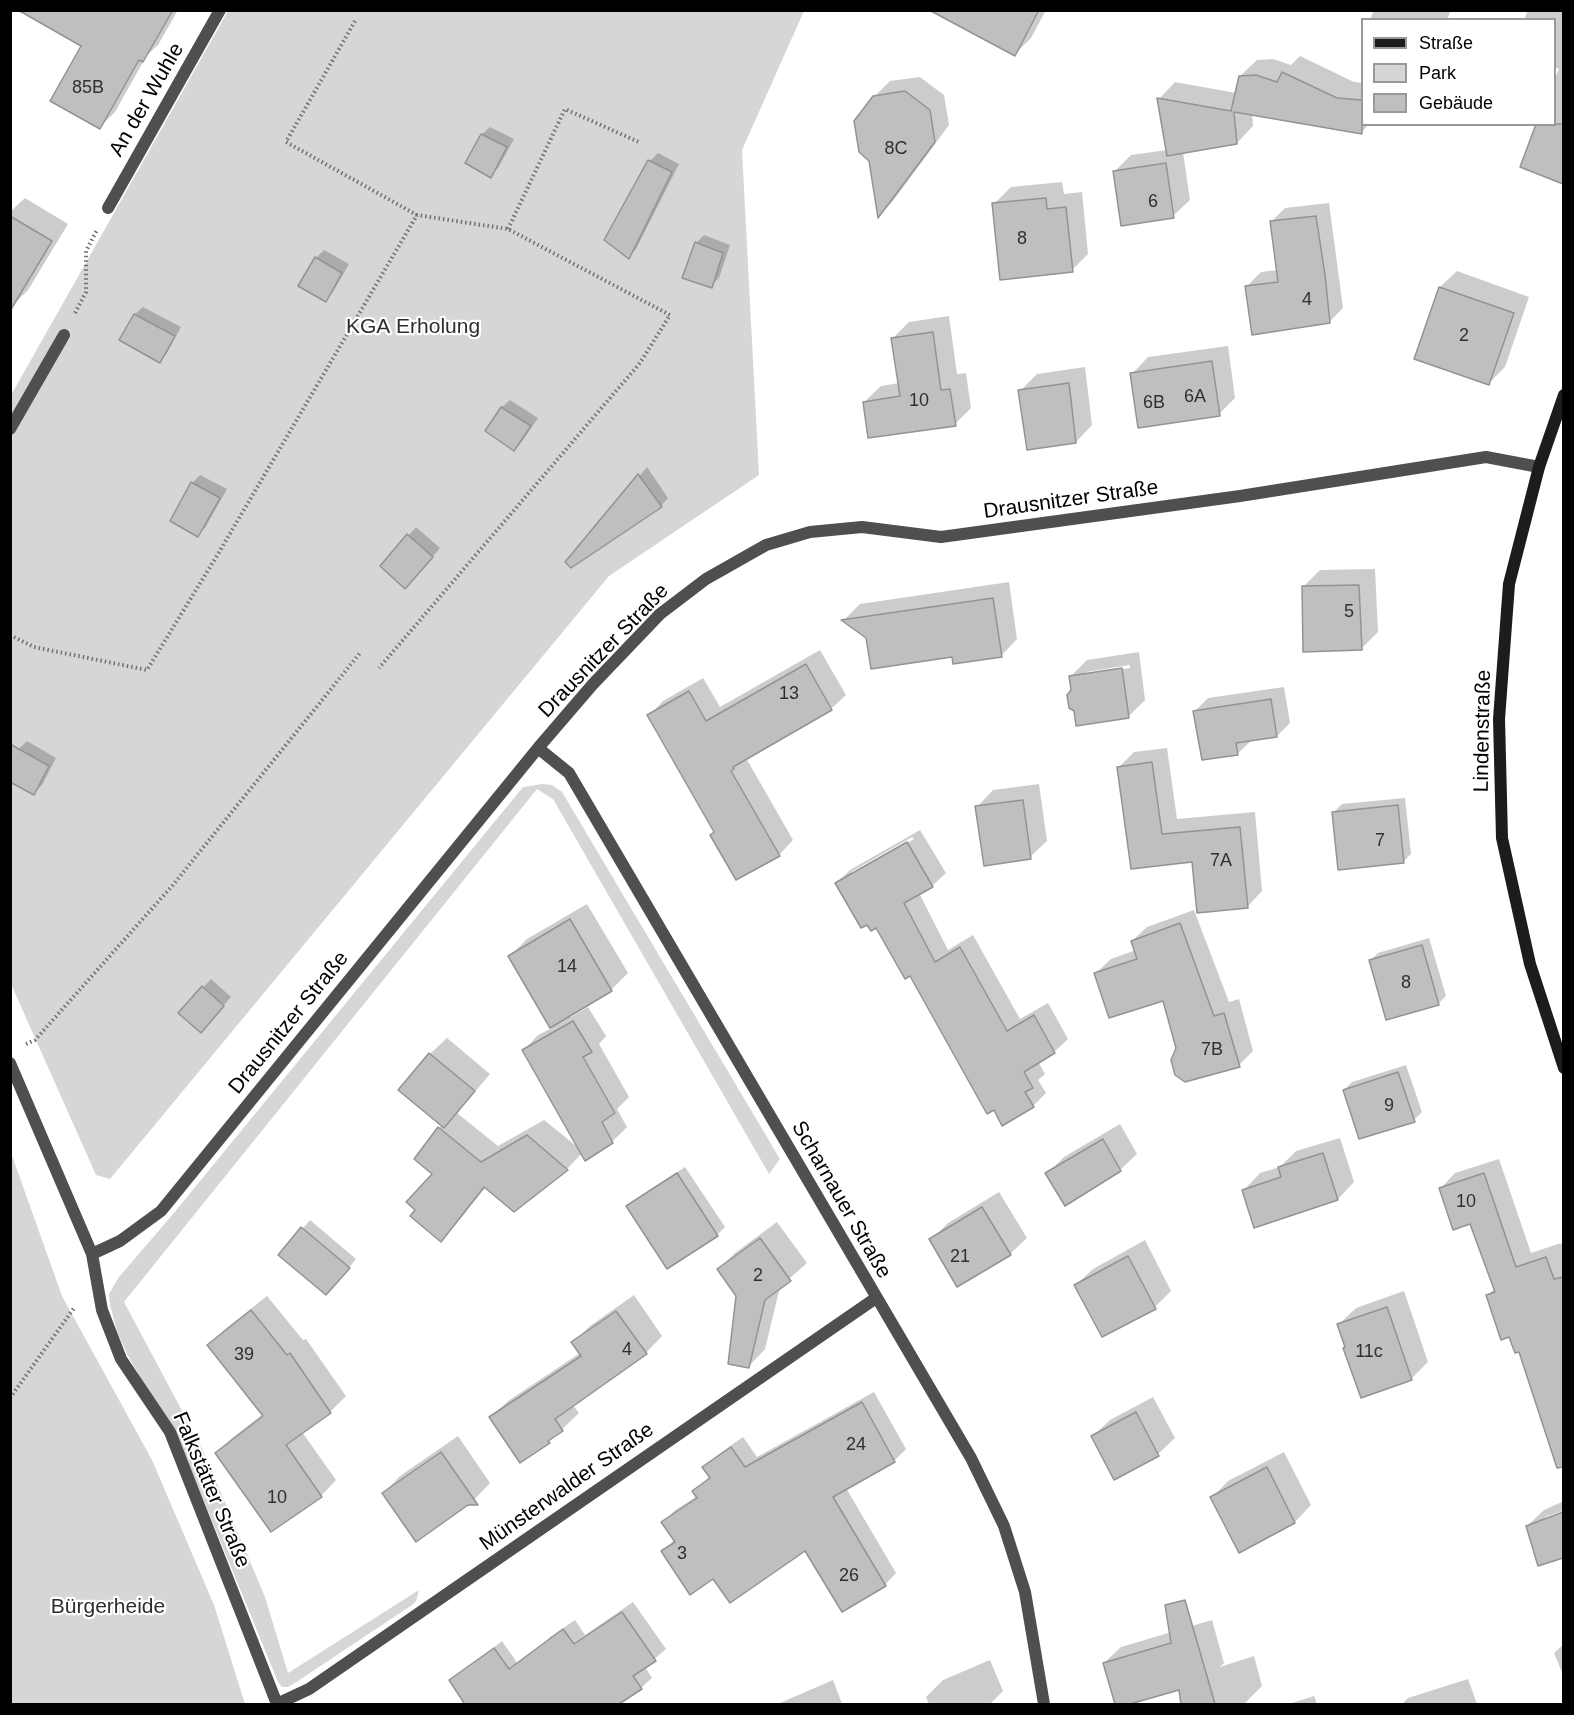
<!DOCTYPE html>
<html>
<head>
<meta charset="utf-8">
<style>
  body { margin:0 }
  #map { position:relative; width:1574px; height:1715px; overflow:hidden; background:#fff; font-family:Helvetica,sans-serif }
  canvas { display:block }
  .frame { position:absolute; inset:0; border:12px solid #000; pointer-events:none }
  .legend { position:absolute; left:1361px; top:18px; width:195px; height:108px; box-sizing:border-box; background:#fff; border:2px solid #999; margin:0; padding:8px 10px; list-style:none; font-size:18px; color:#000 }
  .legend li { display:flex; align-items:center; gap:12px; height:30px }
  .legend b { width:30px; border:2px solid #999 }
</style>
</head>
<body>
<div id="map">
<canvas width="1574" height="1715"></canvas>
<div class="frame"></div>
<ul class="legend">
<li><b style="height:8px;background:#1c1c1c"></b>Straße</li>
<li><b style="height:16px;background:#d6d6d6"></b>Park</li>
<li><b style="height:16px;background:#bfbfbf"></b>Gebäude</li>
</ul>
</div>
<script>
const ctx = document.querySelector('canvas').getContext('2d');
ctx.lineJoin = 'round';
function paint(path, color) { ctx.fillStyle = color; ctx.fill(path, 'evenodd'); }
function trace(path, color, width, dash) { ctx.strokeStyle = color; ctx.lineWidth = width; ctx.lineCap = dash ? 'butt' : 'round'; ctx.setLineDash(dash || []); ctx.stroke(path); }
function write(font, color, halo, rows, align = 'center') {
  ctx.font = font + ' Helvetica,sans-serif'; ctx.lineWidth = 4.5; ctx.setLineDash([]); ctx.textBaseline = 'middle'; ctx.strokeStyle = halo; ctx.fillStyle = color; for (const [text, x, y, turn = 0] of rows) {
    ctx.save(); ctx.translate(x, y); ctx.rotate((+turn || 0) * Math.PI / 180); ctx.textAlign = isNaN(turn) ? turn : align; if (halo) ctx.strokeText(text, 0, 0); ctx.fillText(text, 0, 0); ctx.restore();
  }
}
paint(new Path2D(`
  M228,11H804L742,150L759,475L609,576L110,1179L96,1175L11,984L10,397Z
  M543,784L552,785L562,792L780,1159L769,1174L553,799L537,789L124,1302L203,1450L265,1597L288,1673L419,1590L416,1601L412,1605L298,1681L288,1687H282L278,1682L186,1457L127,1354L117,1331L110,1305L109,1294L119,1277L173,1214L523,787Z
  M10,1150L62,1296L152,1460L214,1605L245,1704H11Z`), '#d6d6d6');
paint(new Path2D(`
  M26,10H178L158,45L147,55L115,112L100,127L83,46Z
  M957,10H1046L1031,38L1015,54Z
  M1374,10H1451L1447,20H1370Z
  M1528,10H1564V182L1522,166L1554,124V80L1559,69L1554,67V20H1524Z
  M1300,56L1354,82L1362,83V124H1369L1362,132L1252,114L1253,126L1237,143L1183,152L1190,200L1173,216L1114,172L1131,155L1167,150L1159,99L1175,82L1236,93L1240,76L1257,60L1273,59L1291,65Z
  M920,77L944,95L949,125L893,201L879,215L874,97L890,81Z
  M490,127L514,139L498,168L490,176L482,134Z
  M658,153L679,164L636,249L629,257L650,161Z
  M1062,182L1064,194L1082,192L1088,254L1072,270L994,204L1011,187Z
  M25,198L68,224L28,290L15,303L10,311V212Z
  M1329,203L1343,308L1329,322L1247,286L1261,272L1278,270L1271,222L1285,208Z
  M704,235L730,245L719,278L711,286L696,243Z
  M324,250L349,264L333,292L326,300L316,258Z
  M1457,271L1529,297L1505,367L1488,384L1440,287Z
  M143,307L181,327L167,353L160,361L121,339L135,314Z
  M949,316L957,374L966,373L971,408L955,424L864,402L881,386L899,383L893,338L909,322Z
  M1228,346L1235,398L1219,414L1132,374L1148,357Z
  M1085,367L1092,425L1076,442L1020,391L1037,374Z
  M510,400L538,418L522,441L514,449L487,430L502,407Z
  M647,467L668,498L661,506L567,562Z
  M200,475L227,489L205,528L197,535L172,520L193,482Z
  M416,527L440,548L413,579L382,566Z
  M1375,569L1378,632L1361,649L1303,587L1320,570Z
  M1009,582L1017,639L1001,656L953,655L867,637L844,620L860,604Z
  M820,650L846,695L831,709L746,758L793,840L779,855L649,716L663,701L703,678L720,707Z
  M1139,652L1145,700L1129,716L1071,676L1087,660ZM1130,665V668L1086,675V672Z
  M1284,687L1290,723L1277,736L1251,741L1237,754L1195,711L1208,698Z
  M27,741L56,758L42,785L34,793L19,749Z
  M1167,748L1177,819L1255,812L1262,891L1247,907L1194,860L1133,867L1119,767L1134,752Z
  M1039,784L1047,841L1030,857L977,807L993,790Z
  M1405,798L1411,854L1403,862L1334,812L1342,804Z
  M920,830L946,873L932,886L919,893L948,950L973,935L1020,1019L1048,1003L1068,1039L1054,1052L1039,1063L1045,1074L1038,1080L1046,1093L1033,1106L1003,1124L911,974L876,926L837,883L850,870ZM912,837L914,839L851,876V872Z
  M587,904L628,973L611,990L570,1014L571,1017L588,1007L606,1036L599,1044L629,1097L617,1109L627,1127L612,1142L582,1153L567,1169L514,1210L486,1187L457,1223L441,1240L434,1174L439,1128L442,1125L430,1054L447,1038L490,1074L457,1113L498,1146L544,1120L580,1149L524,1050L538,1035L552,1028L510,956L527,939Z
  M1194,910L1229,1002L1239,999L1253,1051L1239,1065L1178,1048L1164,999L1096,973L1111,959L1136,950L1132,941L1147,927Z
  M1429,938L1446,996L1438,1004L1370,961L1378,953Z
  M211,979L231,997L208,1023L180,1013Z
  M1406,1065L1422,1112L1414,1120L1344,1090L1352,1082Z
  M1120,1124L1137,1154L1120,1170L1047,1174L1064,1157Z
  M1340,1138L1354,1182L1338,1199L1244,1190L1260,1173L1280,1167L1296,1151Z
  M1499,1159L1531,1253L1561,1243L1564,1250V1436L1550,1440L1520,1350L1488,1295L1495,1288L1471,1222L1441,1188L1455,1173Z
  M685,1167L725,1227L717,1235L628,1207L636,1199Z
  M999,1192L1027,1238L1010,1254L931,1240L948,1223Z
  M310,1220L356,1259L334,1286L280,1255Z
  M777,1222L807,1263L780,1287L765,1349L749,1366L738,1295L719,1269L735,1253Z
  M1145,1240L1171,1291L1155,1307L1076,1285L1093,1269Z
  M1404,1291L1428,1362L1411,1379L1347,1347L1339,1324L1356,1308Z
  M634,1295L662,1336L646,1353L573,1405L579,1413L549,1442L491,1417L508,1401L580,1353L573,1343L590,1326Z
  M267,1296L303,1340L306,1339L346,1396L330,1412L302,1432L336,1480L321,1496L217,1453L232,1438L263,1414L209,1345L224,1330Z
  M874,1392L906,1449L894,1461L846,1488L896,1573L885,1585L805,1549L714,1577L663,1552L675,1539L663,1523L674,1511L697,1496L694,1491L710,1476L704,1467L716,1456L743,1437L757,1457Z
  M1153,1397L1175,1438L1158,1454L1115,1478L1093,1436L1110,1420Z
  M458,1436L490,1483L474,1500L384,1493L400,1476Z
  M1284,1452L1311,1505L1295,1522L1240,1551L1212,1498L1228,1481Z
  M1564,1501V1556L1539,1564L1527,1526L1544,1510ZM1562,1511L1563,1513L1545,1520V1517Z
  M633,1602L666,1649L645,1667L652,1678L641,1688L617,1704H579L540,1648L550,1637L575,1620L585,1635Z
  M1212,1620L1224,1663L1220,1667L1254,1656L1262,1686L1245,1703L1194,1704L1189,1688L1193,1684L1125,1704H1116L1104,1663L1121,1647Z
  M502,1641L527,1677L493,1704H466L451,1680Z
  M1564,1644V1677L1554,1653Z
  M990,1660L1003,1691L990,1704H929L926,1697L943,1680Z
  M1468,1679L1477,1704H1402L1408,1698Z
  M833,1680L842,1704H778L780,1703Z
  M1314,1696L1317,1704H1289Z`), '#0003');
const building = new Path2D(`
  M18,10H173L143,62L139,60L100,129L50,101L81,46Z
  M929,10H1039L1015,56Z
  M1282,72L1337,98L1362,100V134L1234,112L1237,144L1167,156L1157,98L1231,111L1239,76L1256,75L1277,82Z
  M905,91L930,110L935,142L878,218L869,161L859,152L854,121L873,96Z
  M1536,124H1563V184L1520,167Z
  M481,134L507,147L491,178L465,163Z
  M648,160L672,172L629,259L604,240Z
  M1166,163L1174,218L1121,226L1113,171Z
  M1046,198L1047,209L1066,207L1073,272L1000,280L992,203Z
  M10,216L52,241L10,311Z
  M1316,216L1325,275L1330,323L1252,335L1245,286L1278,282L1270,221Z
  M695,242L723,253L712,288L682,278Z
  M315,257L342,273L326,302L298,286Z
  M1439,287L1514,313L1489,385L1414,359Z
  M134,314L175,336L160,363L119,340Z
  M933,332L941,390L950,389L956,426L868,438L863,402L900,396L891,338Z
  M1212,361L1220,416L1138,428L1130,373Z
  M1069,383L1076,443L1027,450L1018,390Z
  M501,407L531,426L514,451L485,431Z
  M638,474L662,507L571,568L565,562Z
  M191,482L220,498L198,537L170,521Z
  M407,534L433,557L405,589L380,566Z
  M1359,585L1362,650L1303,652L1302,586Z
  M993,598L1002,657L953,664L952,657L871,669L866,638L841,620Z
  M806,664L832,710L733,767L734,769L731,771L780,856L736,880L710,835L714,832L647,715L689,691L706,721Z
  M1122,668L1129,718L1076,726L1074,711L1069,708L1067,695L1071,690L1069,676Z
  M1271,699L1277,737L1236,743L1238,755L1202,760L1193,711Z
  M10,744L49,766L34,795L10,782Z
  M1152,762L1162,834L1240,827L1248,908L1197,913L1192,862L1131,869L1117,767Z
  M1023,800L1031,859L984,866L975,806Z
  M1398,805L1404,863L1338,870L1332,812Z
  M907,842L933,887L904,903L935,962L960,947L1007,1031L1034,1015L1055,1053L1024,1072L1033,1088L1025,1092L1034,1107L1002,1126L994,1110L987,1114L910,976L905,979L876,928L871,931L867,925L861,928L835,883Z
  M570,919L612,991L550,1028L508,956Z
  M1180,923L1214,1016L1224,1013L1240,1067L1185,1082L1175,1075L1171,1060L1176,1048L1163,1001L1109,1018L1094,973L1137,959L1131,941Z
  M1422,945L1439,1005L1386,1020L1369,960Z
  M202,986L224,1006L201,1033L178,1013Z
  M573,1021L592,1052L583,1057L615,1113L602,1122L613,1143L585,1161L522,1050Z
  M429,1053L475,1091L444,1128L398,1090Z
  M1398,1072L1415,1122L1359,1139L1343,1090Z
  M438,1127L481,1162L527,1135L568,1170L514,1212L484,1187L441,1242L410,1216L415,1210L406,1202L432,1174L414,1159Z
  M1103,1139L1121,1171L1065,1206L1045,1173Z
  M1323,1153L1338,1200L1254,1228L1242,1190L1281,1177L1278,1167Z
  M677,1173L718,1236L667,1269L626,1206Z
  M1484,1173L1516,1267L1546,1257L1554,1279L1563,1277V1467L1557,1468L1519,1352L1515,1353L1509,1337L1501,1340L1486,1295L1495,1292L1470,1224L1453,1230L1439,1188Z
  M982,1207L1011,1255L957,1287L929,1239Z
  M301,1227L350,1268L326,1295L278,1255Z
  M760,1238L791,1281L765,1300L749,1368L728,1364L736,1296L717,1269Z
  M1128,1256L1156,1309L1102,1337L1074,1285Z
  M1387,1307L1412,1380L1361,1398L1343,1348L1345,1347L1337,1324Z
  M251,1310L287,1355L290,1353L331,1413L286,1445L322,1497L271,1532L215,1453L263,1416L207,1345Z
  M616,1311L647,1354L555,1419L563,1431L548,1441L550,1443L520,1463L489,1417L581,1356L571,1342Z
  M862,1402L895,1462L833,1497L886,1586L842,1612L805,1551L730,1603L713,1579L690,1595L661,1551L675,1542L661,1522L697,1498L692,1491L710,1478L702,1467L731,1447L745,1467Z
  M1136,1412L1159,1456L1114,1480L1091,1436Z
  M441,1452L478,1505H468L416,1542L382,1493Z
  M1267,1467L1295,1523L1239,1553L1210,1497Z
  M1563,1512V1558L1538,1566L1526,1526Z
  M1185,1600L1215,1704H1181L1179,1690L1130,1704H1115L1103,1663L1171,1643L1165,1605Z
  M622,1612L656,1661L633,1676L642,1689L619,1704H461L464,1703L449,1680L494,1648L509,1669L563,1629L574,1644Z`);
paint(building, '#bfbfbf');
trace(building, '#939393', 1.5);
trace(new Path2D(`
  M355,21L286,142L417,215
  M508,229L565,109L641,143
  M75,313L86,292V251L97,230
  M10,635L34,647L147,670L218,554L417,215L508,229L670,315L640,363L379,668
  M26,1044L35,1040L173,885L360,653
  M10,1398L74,1308`), '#717171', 4, [1.5, 3]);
trace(new Path2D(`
  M108,208L220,10
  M10,429L64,335`), '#4f4f4f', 12);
trace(new Path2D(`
  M538,748L569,773L971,1458L1004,1526L1025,1592L1044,1704
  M10,1063L92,1254L102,1310L121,1359L170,1432L277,1704
  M92,1254L120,1241L161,1211L538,748L593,684L660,614L706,579L766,545L810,532L862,527L941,537L1240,496L1486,457L1539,467
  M277,1704L309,1689L876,1298`), '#4f4f4f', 12);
trace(new Path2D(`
  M1564,395L1539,467L1509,584L1499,719L1502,838L1530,964L1564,1068`), '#1c1c1c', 12);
write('18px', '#303030', null, [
  ["85B",88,88],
  ["8C",896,149],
  ["6",1153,202],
  ["8",1022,239],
  ["4",1307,300],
  ["2",1464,336],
  ["6A",1195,397],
  ["10",919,401],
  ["6B",1154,403],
  ["5",1349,612],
  ["13",789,694],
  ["7",1380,841],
  ["7A",1221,861],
  ["14",567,967],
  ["8",1406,983],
  ["7B",1212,1050],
  ["9",1389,1106],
  ["10",1466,1202],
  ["21",960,1257],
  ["2",758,1276],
  ["4",627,1350],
  ["11c",1369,1352],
  ["39",244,1355],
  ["24",856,1445],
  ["10",277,1498],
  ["3",682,1554],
  ["26",849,1576]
]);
write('21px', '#000', '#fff', [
  ["An der Wuhle",147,100,-60],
  ["Drausnitzer Straße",1071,500,-8],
  ["Drausnitzer Straße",604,651,-46],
  ["Lindenstraße",1483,731,-89],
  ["Drausnitzer Straße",289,1023,-51],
  ["Scharnauer Straße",841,1200,60],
  ["Münsterwalder Straße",567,1487,-35],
  ["Falkstätter Straße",211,1490,67]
]);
write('21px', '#2d2d2d', '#fff', [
  ["KGA Erholung",413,327],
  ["Bürgerheide",108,1607]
]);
</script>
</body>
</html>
